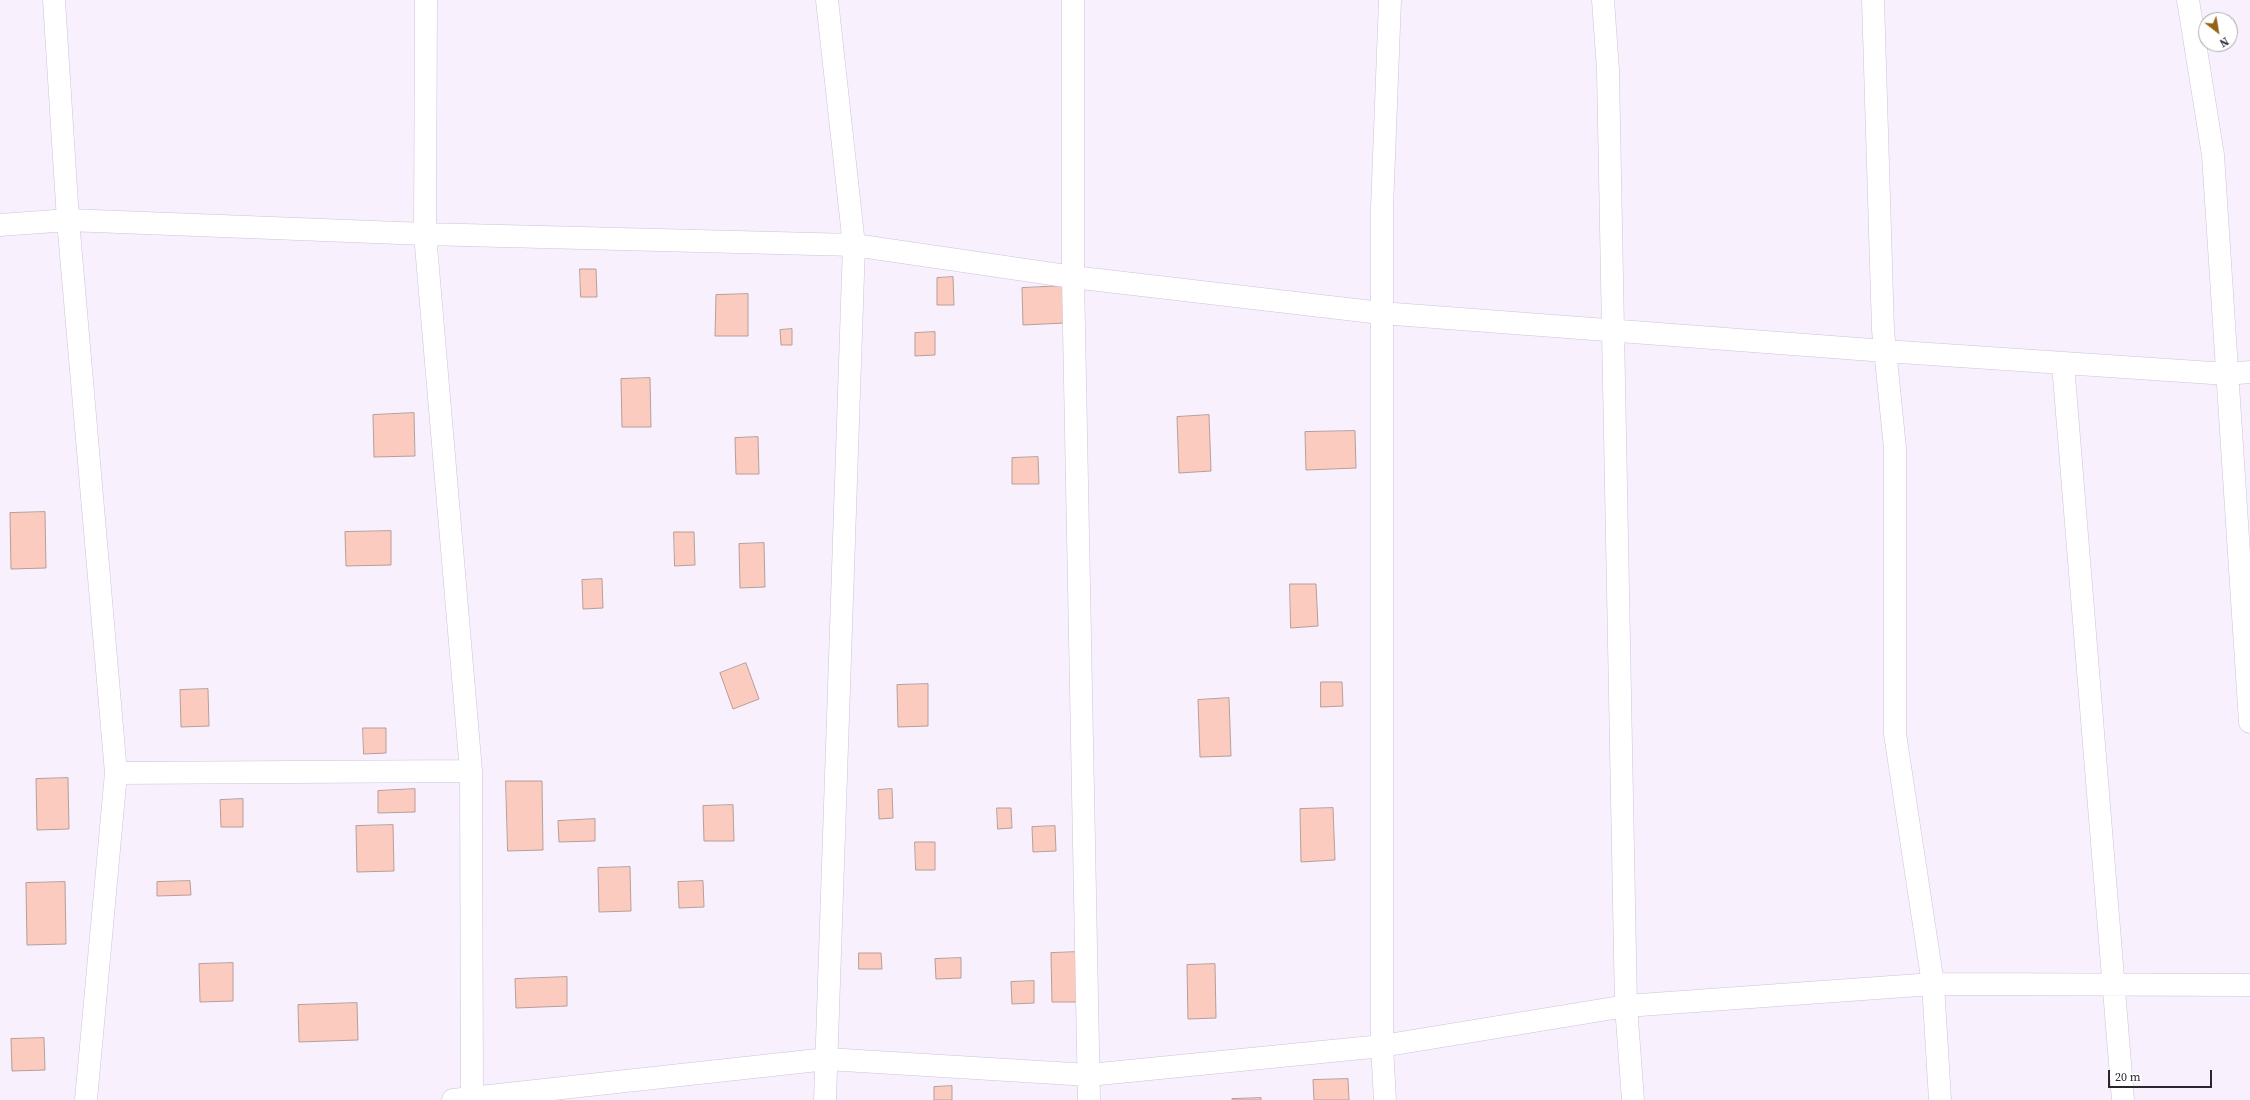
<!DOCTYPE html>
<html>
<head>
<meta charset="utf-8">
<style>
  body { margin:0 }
  #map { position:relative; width:2250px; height:1100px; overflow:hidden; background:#f8f0fd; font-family:"Source Serif 4",serif }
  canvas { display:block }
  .north { position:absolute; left:2198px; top:12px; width:40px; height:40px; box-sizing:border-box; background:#fff; border:1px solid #aaa8ab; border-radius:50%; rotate:149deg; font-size:11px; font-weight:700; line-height:16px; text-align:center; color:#2b262e }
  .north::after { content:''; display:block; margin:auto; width:14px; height:18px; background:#946414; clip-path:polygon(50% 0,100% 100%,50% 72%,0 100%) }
  .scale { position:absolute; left:2108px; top:1070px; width:104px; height:18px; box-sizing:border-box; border:2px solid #2b262e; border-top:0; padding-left:5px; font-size:12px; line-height:14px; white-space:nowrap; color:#2b262e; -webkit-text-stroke:3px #fff; paint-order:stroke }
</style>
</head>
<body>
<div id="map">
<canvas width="2250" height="1100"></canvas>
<div class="north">N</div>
<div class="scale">20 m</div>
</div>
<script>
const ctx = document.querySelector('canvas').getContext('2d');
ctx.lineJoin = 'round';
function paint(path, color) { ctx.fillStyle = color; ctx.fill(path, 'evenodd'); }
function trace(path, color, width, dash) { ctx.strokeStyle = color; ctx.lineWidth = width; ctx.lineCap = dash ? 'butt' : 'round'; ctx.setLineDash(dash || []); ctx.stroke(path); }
const building = new Path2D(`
  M580,269H596L597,297H581Z
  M953,277L954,305H937V278Z
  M1063,286L1065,323L1023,325L1022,288Z
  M748,294V336H715L716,295Z
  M792,329V345H781L780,330Z
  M935,332V355L915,356V333Z
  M650,378L651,427H622L621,379Z
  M414,413L415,456L374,457L373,415Z
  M1209,415L1211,471L1179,473L1177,417Z
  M1355,431L1356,468L1306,470L1305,432Z
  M758,437L759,474H736L735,438Z
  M1038,457L1039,484H1012V458Z
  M45,512L46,568L11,569L10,513Z
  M391,531V565L346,566L345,532Z
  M674,532H694L695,565L675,566Z
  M764,543L765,587L740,588L739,544Z
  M602,579L603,608L583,609L582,580Z
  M1290,584H1316L1318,626L1291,628Z
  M746,663L759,699L733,709L720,673Z
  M1321,682H1342L1343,706L1321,707Z
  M928,684V726L898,727L897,685Z
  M208,689L209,726L181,727L180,690Z
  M1229,698L1231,756L1200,757L1198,700Z
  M363,728H386V753L364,754Z
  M68,778L69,829L37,830L36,779Z
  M506,781H542L543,850L508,851Z
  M415,789V812L378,813V791Z
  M892,789L893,818L879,819L878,790Z
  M243,799V827H221L220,800Z
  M733,805L734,841H704L703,806Z
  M997,808H1011L1012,828L998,829Z
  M1333,808L1335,860L1301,862L1300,809Z
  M595,819V841L559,842L558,821Z
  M393,825L394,871L357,872L356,826Z
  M1055,826L1056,851L1033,852L1032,827Z
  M915,842H935V870H916Z
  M630,867L631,911L599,912L598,868Z
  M190,881L191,895L157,896V882Z
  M703,881L704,907L679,908L678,882Z
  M65,882L66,944L27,945L26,883Z
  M1079,952L1080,1002H1052L1051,953Z
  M859,953H881L882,969H859Z
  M961,958V978L936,979L935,959Z
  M233,963V1001L200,1002L199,964Z
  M1215,964L1216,1018L1188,1019L1187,965Z
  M567,977V1006L516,1008L515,979Z
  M1034,981V1003L1012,1004L1011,982Z
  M357,1003L358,1040L299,1042L298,1005Z
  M44,1038L45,1070L12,1071L11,1039Z
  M1348,1079L1349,1100H1314L1313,1080Z
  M952,1086V1100H934V1087Z
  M1261,1098V1100H1232V1099Z`);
paint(building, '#fccbbf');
trace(building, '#b69e98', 1);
const minor = new Path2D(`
  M54,0L68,220L116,773L86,1100
  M426,0L425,234L471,771L472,1100
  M1073,0V277L1089,1100
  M1603,0L1608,70L1626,1006L1633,1100
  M1873,0L1883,330L1895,448V734L1933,984L2250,985
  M2188,0L2213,155L2250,722
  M0,225L68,220L425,234L854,245L1073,277L1381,313L1885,351L2227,374L2250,372
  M2063,364L2123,1100
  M116,773L471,771
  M453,1100L827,1059L1089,1075L1382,1046L1626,1006L1933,984L1940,1100
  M825,1100L854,245L827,0
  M1385,1100L1382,1046V208L1390,0`);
trace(minor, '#cfc2d7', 23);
trace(minor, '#fff', 22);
</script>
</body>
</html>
